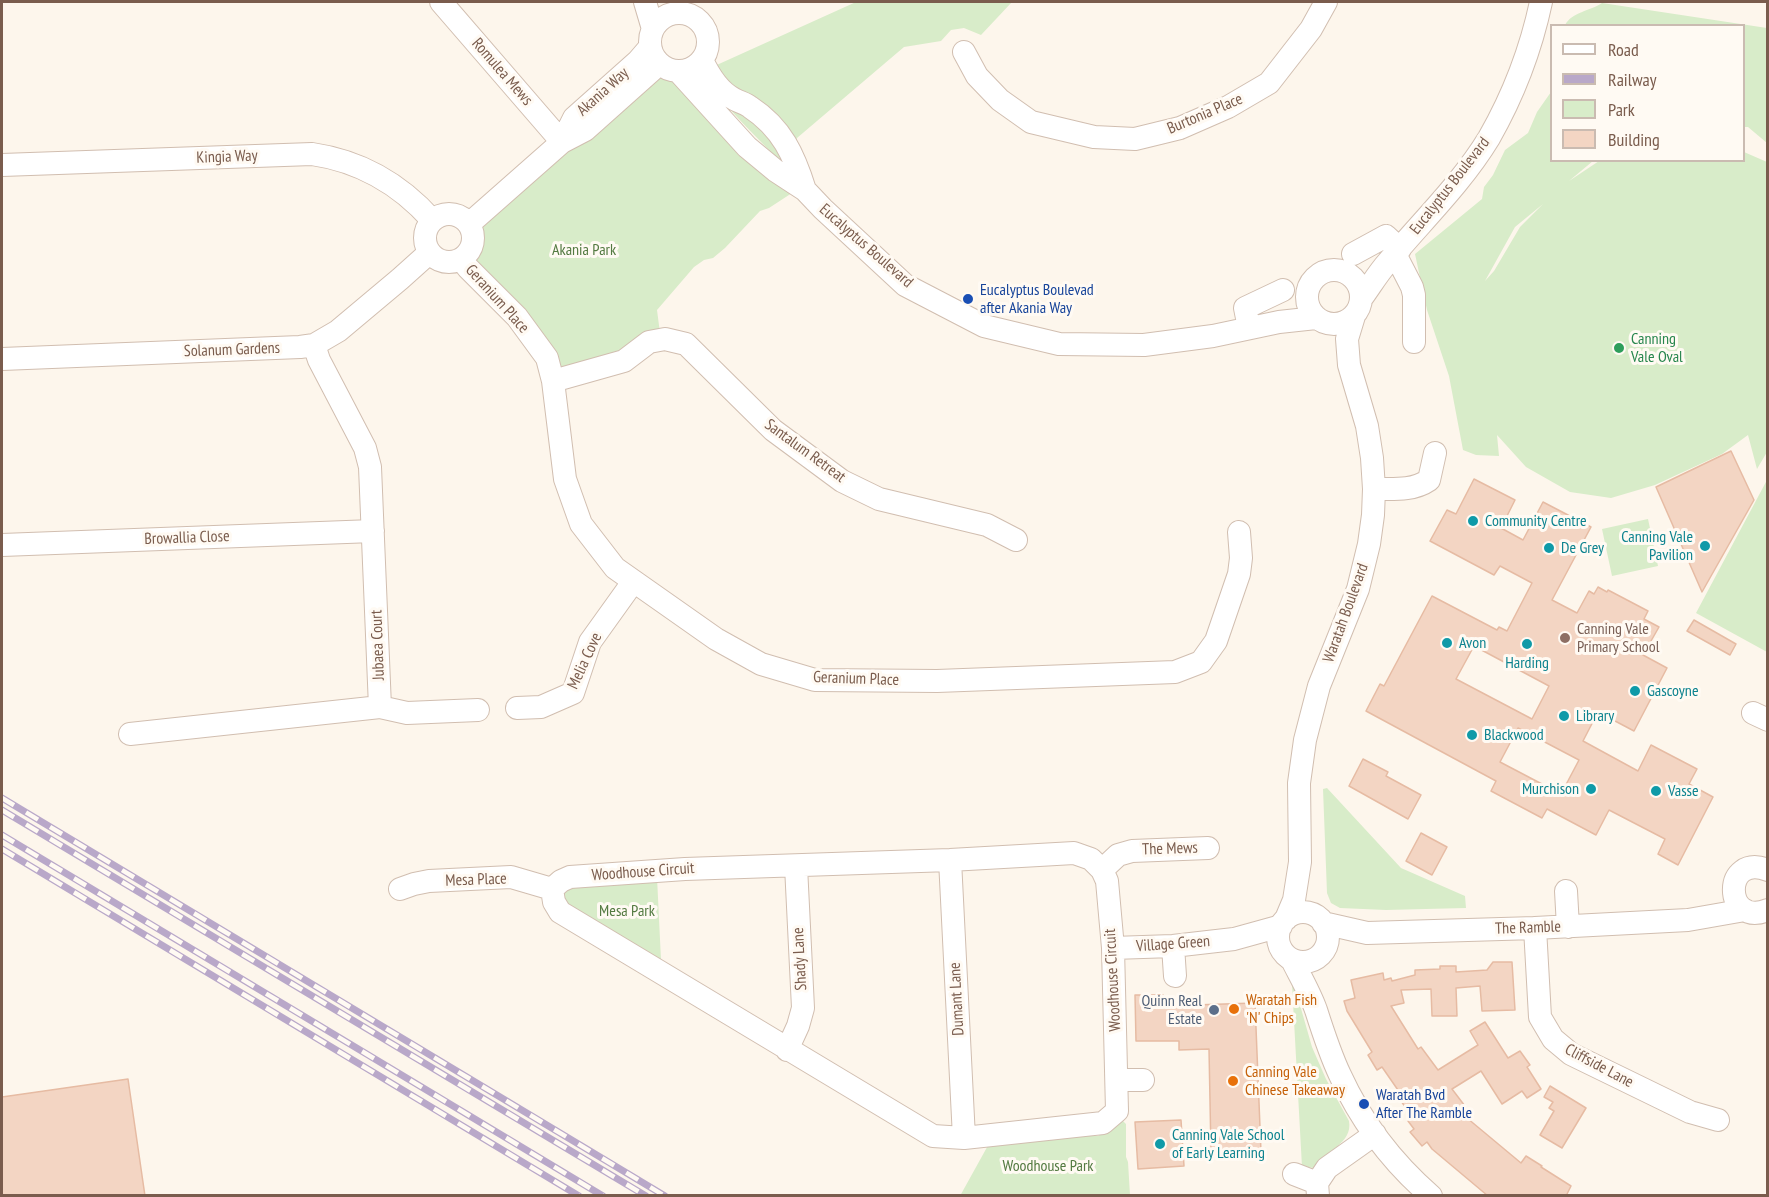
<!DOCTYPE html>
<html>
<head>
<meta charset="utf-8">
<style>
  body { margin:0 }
  #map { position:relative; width:1769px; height:1197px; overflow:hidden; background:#fdf6ec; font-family:"PT Sans Narrow",sans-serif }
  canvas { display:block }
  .frame { position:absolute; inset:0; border:3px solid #7a5c4d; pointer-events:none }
  .legend { position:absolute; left:1550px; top:24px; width:195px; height:138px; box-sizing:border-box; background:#fffaf3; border:2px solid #cabbb1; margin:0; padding:8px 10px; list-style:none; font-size:18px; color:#7a5c4d }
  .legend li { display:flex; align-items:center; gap:12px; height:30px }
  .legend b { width:30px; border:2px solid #cabbb1 }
</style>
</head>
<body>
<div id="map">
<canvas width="1769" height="1197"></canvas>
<div class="frame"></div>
<ul class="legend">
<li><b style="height:8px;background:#fff"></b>Road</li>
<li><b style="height:8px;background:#b9a8c9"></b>Railway</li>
<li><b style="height:16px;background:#d8ecc9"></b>Park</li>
<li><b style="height:16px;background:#f3d5c3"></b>Building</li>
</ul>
</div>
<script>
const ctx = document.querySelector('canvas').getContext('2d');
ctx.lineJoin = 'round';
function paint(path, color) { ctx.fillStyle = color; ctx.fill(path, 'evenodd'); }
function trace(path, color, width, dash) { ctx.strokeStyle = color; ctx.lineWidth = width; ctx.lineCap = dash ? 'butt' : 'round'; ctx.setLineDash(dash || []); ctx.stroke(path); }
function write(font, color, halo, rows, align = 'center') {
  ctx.font = font + ' "PT Sans Narrow",sans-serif'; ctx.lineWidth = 6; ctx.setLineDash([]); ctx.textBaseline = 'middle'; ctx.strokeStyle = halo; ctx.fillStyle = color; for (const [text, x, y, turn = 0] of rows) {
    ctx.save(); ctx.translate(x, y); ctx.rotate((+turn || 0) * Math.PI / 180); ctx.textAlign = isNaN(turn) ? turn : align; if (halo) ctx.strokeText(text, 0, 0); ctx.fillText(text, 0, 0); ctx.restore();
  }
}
paint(new Path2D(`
  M856,2H1012L981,35L964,28L951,30L941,41L904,47L797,138L788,170C758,138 726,108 699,73Z
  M1602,3L1767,28V143L1748,127H1744V26L1565,25C1572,12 1590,11 1602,3Z
  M665,68L792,193L769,208L760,211L725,248L713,258L704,260L694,267L657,310L660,333L557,380L468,254C475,243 474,236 473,224Z
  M1551,92L1552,160L1593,161L1569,181L1599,161L1744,160V152L1767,162V452L1757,469L1748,435L1722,454L1655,485L1611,498L1570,492L1526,467L1497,435L1499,456L1476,455L1463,450L1449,376L1427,310L1415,254L1482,199L1484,187L1493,175L1505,150L1528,133L1537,112ZM1543,204L1520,227L1494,271L1485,281L1515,227Z
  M1767,480V652L1696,613Z
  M1648,519L1658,566L1612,576L1602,529Z
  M1327,788L1401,868L1465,896L1466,908L1386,910L1340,908L1331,903L1327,893L1323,789Z
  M657,877L661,960L567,912L562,891L565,886Z
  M1292,984H1294L1312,1047L1326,1079L1349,1121C1353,1144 1325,1150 1315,1168L1302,1167Z
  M1123,1121L1126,1124V1157L1128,1162L1130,1195L960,1196L991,1140L1046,1135L1098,1136Z`), '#d8ecc9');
const building = new Path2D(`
  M1731,451L1754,500L1702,592L1656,487Z
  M1474,479L1515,500L1501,528L1523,540L1543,502L1591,527L1552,600L1577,613L1589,591L1594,594L1598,587L1607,592L1608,590L1648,611L1644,619L1659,627L1643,655L1667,668L1634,731L1598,712L1583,741L1638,771L1651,745L1697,769L1689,784L1713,797L1678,865L1658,854L1665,839L1609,810L1596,835L1547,809L1542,818L1491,791L1496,781L1366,711L1380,684L1384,686L1432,596L1497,630L1499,627L1507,631L1532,583L1500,566L1494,575L1430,541L1447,510L1456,514ZM1474,646L1549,686L1532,719L1456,679ZM1518,728L1579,760L1561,794L1500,762Z
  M1694,620L1736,644L1730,655L1687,631Z
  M1363,759L1388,772L1386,776L1421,795L1408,819L1349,786Z
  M1421,833L1447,847L1432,875L1406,861Z
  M1493,962H1512L1515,1010L1482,1011L1480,986L1456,988L1457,1016H1432L1431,989L1401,990L1404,1003L1391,1006L1418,1049L1421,1047L1438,1070L1478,1045L1470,1031L1485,1022L1508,1058L1520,1051L1530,1065L1527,1067L1541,1089L1527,1098L1522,1091L1502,1104L1481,1071L1452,1089L1471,1114L1467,1118L1521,1163L1526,1156L1542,1166L1541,1167L1571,1186L1566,1196H1488L1432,1149L1427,1142L1422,1146L1410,1132L1414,1129L1408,1121L1412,1117L1397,1095L1400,1093L1382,1067L1377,1070L1368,1055L1372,1052L1347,1011L1344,1001L1355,998L1351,980L1383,973L1384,980L1391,978L1392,981L1415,975V970L1440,969V966H1456V972L1487,970Z
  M1135,995H1163V1006L1255,1003L1261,1152L1211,1153L1209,1049L1179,1050V1041H1136Z
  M128,1079L145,1196H2V1097Z
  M1550,1086L1586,1108L1562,1148L1540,1135L1554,1111L1549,1108L1553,1102L1544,1097Z
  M1181,1120L1184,1166L1138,1169L1135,1122Z`);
paint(building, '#f3d5c3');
trace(building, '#e6bba3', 1.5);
const minor = new Path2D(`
  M441,2L562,142
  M645,2L653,29
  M650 42a29 29 0 1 1 58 0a29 29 0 1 1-58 0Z
  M964,52L977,76L1000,100L1031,122L1094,137L1135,139L1180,128L1228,107L1269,83L1311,29L1326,2
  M702,60C709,75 718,91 734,99C739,102 745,103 750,107C782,128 794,155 805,190
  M678,71L747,147L776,171L805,190L823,209L905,285L984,326L1059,344L1144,345L1213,336L1279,322L1316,318
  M562,142L574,118L638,61L650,47
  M2,165L312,154C360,161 399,183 432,220
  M425 238a24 24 0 1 1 48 0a24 24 0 1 1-48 0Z
  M469,224L562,142L585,130L659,64
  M1353,254L1386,236L1400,249
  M1395,254L1412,287L1414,295V342
  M461,259L468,268L517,317L547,358L553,381L565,479L581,524L615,568L716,639L761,664L815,680L937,681L1175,672L1201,662L1216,641L1239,574L1241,558L1239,532
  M1307 297a27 27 0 1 1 54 0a27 27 0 1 1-54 0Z
  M1361,299C1370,287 1378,273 1388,262C1422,221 1461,184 1489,138C1513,96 1531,49 1541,2
  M1249,328L1245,308L1283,290
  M2,359L300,347L314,345L338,331L400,279L429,253
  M553,381L624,361L649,342L665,339L686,344L773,430L842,481L879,499L987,525L1016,540
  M1374,489C1394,489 1413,491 1429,480L1435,453
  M2,545L373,531
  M380,707L407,713L478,710
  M517,708L541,707L573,693L590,642L633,582
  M1753,713L1768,720
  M130,734L380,707L370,467L365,448L319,360L314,345
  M1074,853L1091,859L1102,870L1107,881L1113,948L1117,1111L1103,1123L964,1138L933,1136L560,912L554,902L552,889L561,881L570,877L685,869L950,860Z
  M950,860L964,1138
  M1102,870L1118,855L1132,851L1208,848
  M1768,870C1722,852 1723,928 1768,910
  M400,889L414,884L429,881L511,877L552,889
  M1566,891L1568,927
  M1278 937a25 25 0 1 1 50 0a25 25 0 1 1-50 0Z
  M1286,919L1294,900L1300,862L1299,783L1305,740L1319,686L1358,589L1369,544L1373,515L1374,489L1372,458L1367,426L1349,365L1347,339L1354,316
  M1323,923L1367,933L1535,928L1688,920L1745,910
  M1535,928L1540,1017L1553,1039L1571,1054L1690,1112L1718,1120
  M1173,946L1175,976
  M1113,948L1173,946L1234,939L1281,926
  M1292,960C1300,976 1310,993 1316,1010C1323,1032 1330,1054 1340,1075C1361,1121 1393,1163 1431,1196
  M787,1050L798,1026L803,1008L796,866
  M1117,1080H1143
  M1294,1174L1317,1183
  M1318,1196L1317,1183L1327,1168L1375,1134`);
trace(minor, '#d1beb0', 24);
trace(minor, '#fff', 22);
const rail = new Path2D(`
  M2,798L665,1196
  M2,810L646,1196
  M2,835L603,1196
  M2,849L579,1196`);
trace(rail, '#b9a8c9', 7);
trace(rail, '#fffaf3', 4.5, [14]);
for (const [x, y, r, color] of [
  [968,299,6,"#1a4fb4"],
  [1619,348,6,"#2e9e5b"],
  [1473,521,6,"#0f9aa8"],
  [1705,546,6,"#0f9aa8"],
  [1549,548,6,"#0f9aa8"],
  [1565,638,6,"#8d6e63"],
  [1447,643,6,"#0f9aa8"],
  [1527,644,6,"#0f9aa8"],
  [1635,691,6,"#0f9aa8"],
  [1564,716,6,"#0f9aa8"],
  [1472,735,6,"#0f9aa8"],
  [1591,789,6,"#0f9aa8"],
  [1656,791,6,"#0f9aa8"],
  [1234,1009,6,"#e8710a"],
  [1214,1010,6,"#5c6f8a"],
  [1233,1081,6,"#e8710a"],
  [1364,1104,6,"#1a4fb4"],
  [1160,1144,6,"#0f9aa8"]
]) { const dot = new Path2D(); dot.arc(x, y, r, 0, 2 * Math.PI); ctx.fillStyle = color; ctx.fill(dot); trace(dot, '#fffaf3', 2); }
write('16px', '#7a5c4d', '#fffaf3', [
  ["Romulea Mews",502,72,49],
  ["Akania Way",603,92,-42],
  ["Burtonia Place",1205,114,-23],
  ["Kingia Way",227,157,-2],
  ["Eucalyptus Boulevard",1450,186,-52],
  ["Eucalyptus Boulevard",866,246,41],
  ["Geranium Place",497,299,48],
  ["Solanum Gardens",232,350,-2],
  ["Santalum Retreat",805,451,36],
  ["Browallia Close",187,538,-2],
  ["Waratah Boulevard",1346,613,-70],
  ["Jubaea Court",378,645,-92],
  ["Melia Cove",585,661,-65],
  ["Geranium Place",856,679,2],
  ["The Mews",1170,849,-2],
  ["Woodhouse Circuit",643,872,-4],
  ["Mesa Place",476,880,-2],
  ["The Ramble",1528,928,-2],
  ["Village Green",1173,944,-4],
  ["Shady Lane",800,959,-93],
  ["Woodhouse Circuit",1113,980,-93],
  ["Dumant Lane",957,999,-93],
  ["Cliffside Lane",1599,1066,28]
]);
write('16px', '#537a41', '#fffaf3', [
  ["Akania Park",584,250],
  ["Mesa Park",627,911],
  ["Woodhouse Park",1048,1166]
]);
write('16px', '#164399', '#fffaf3', [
  ["Eucalyptus Boulevad",980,290],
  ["after Akania Way",980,308],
  ["Waratah Bvd",1376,1095],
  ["After The Ramble",1376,1113]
], 'left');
write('16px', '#27864d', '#fffaf3', [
  ["Canning",1631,339],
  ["Vale Oval",1631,357]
], 'left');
write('16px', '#0d838f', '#fffaf3', [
  ["Community Centre",1485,521],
  ["Canning Vale",1693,537,"right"],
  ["Pavilion",1693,555,"right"],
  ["De Grey",1561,548],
  ["Avon",1459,643],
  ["Harding",1527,663,"center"],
  ["Gascoyne",1647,691],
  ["Library",1576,716],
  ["Blackwood",1484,735],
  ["Murchison",1579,789,"right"],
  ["Vasse",1668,791],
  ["Canning Vale School",1172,1135],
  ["of Early Learning",1172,1153]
], 'left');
write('16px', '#785e54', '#fffaf3', [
  ["Canning Vale",1577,629],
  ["Primary School",1577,647]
], 'left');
write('16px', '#c56008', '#fffaf3', [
  ["Waratah Fish",1246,1000],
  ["'N' Chips",1246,1018],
  ["Canning Vale",1245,1072],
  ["Chinese Takeaway",1245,1090]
], 'left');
write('16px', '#4e5e75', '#fffaf3', [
  ["Quinn Real",1202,1001],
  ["Estate",1202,1019]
], 'right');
</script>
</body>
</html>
